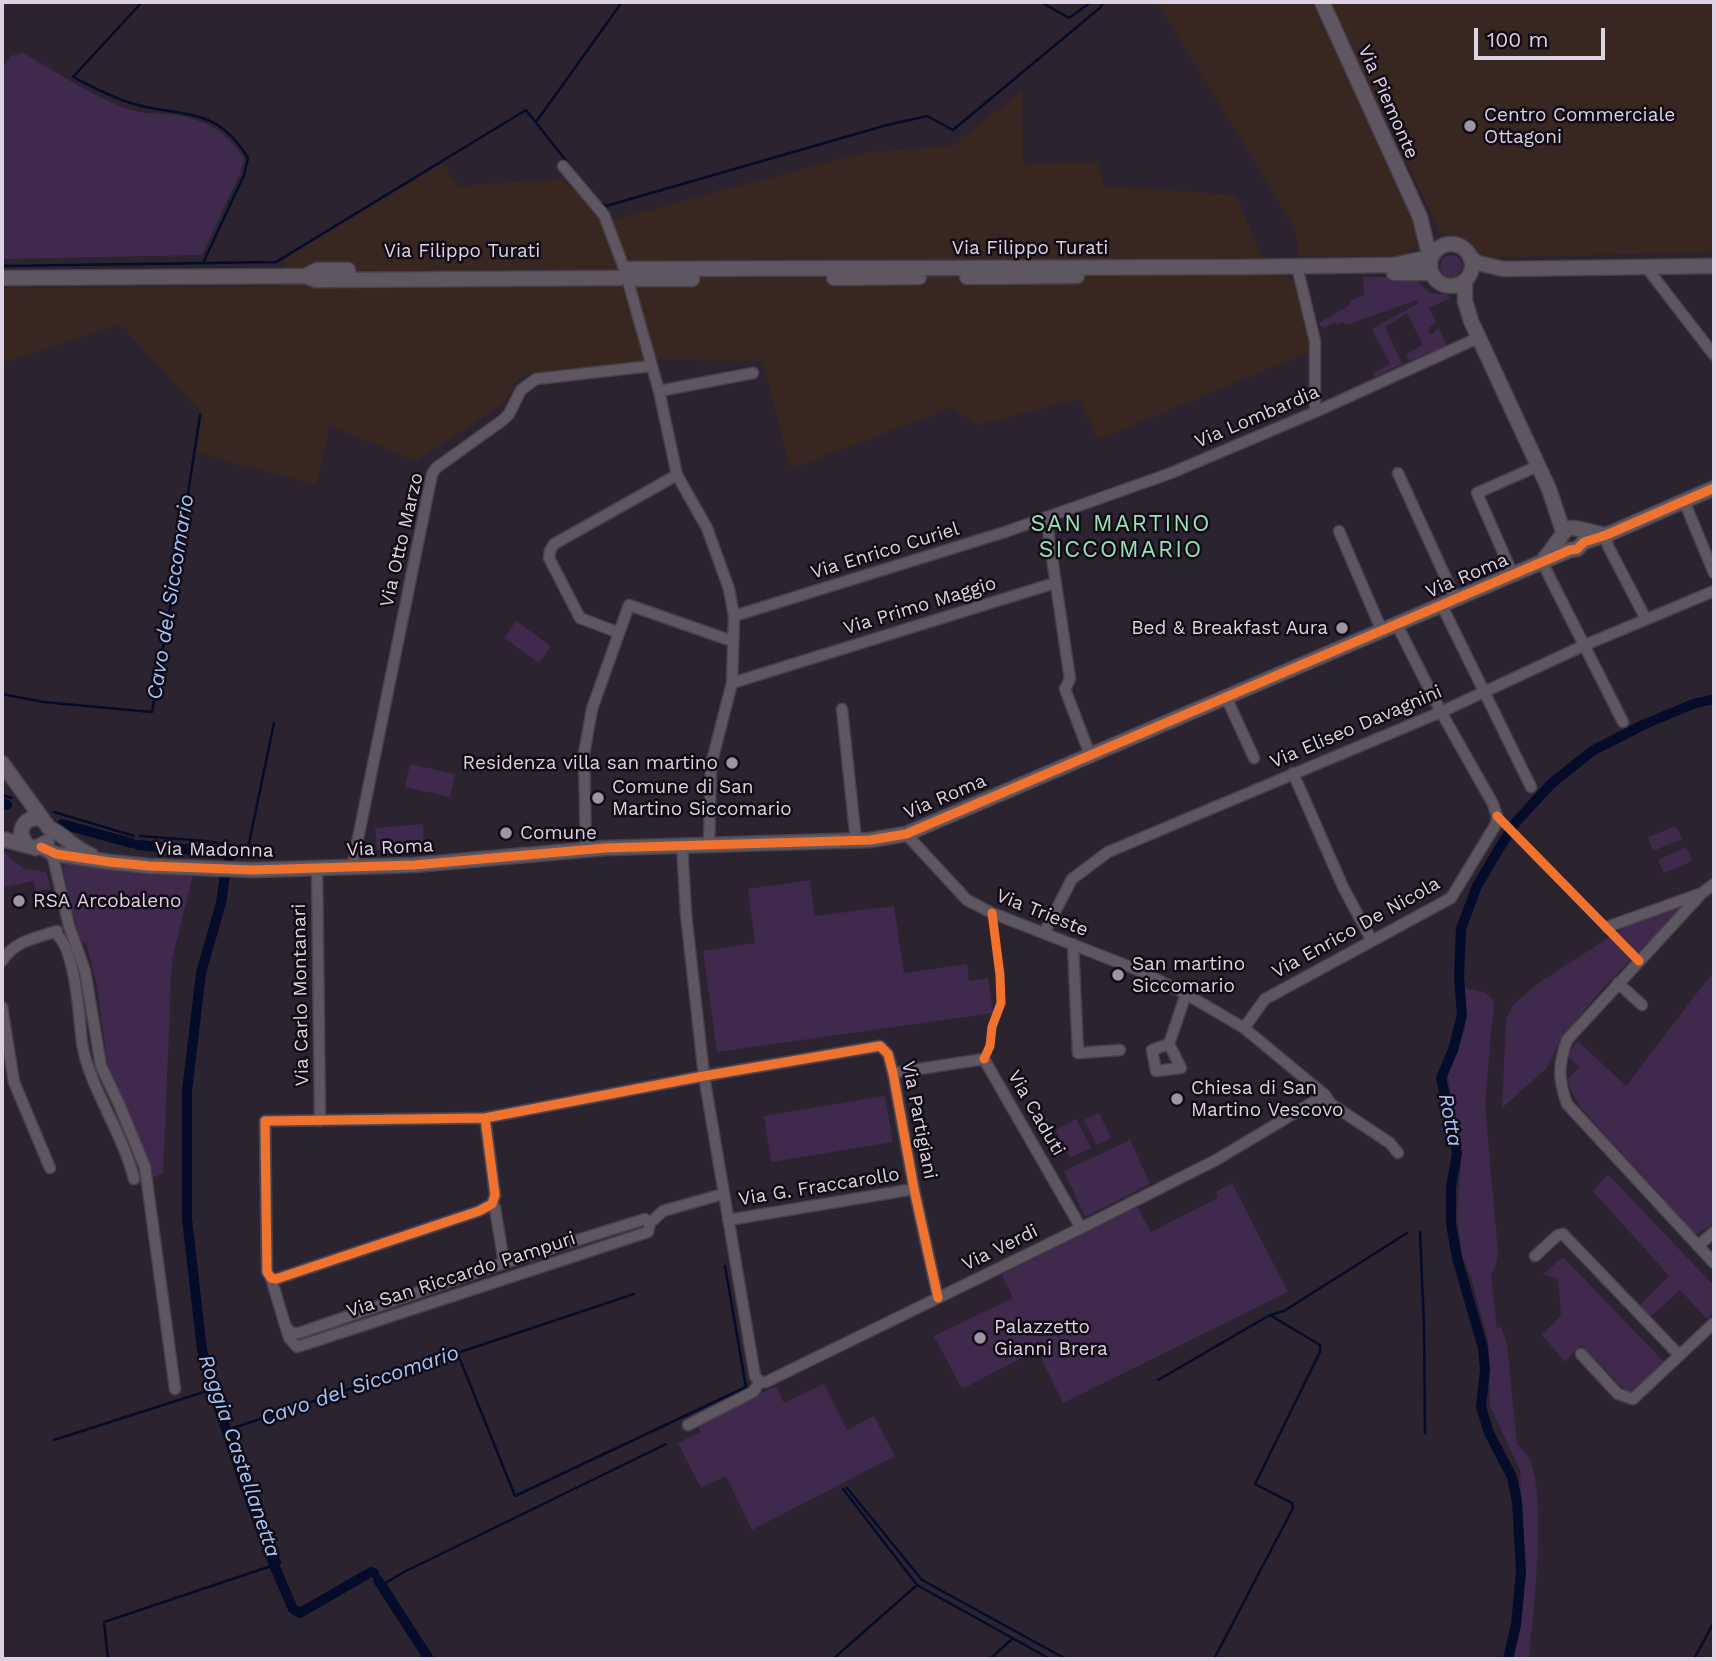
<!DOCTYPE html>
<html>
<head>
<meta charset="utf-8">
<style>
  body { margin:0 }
  #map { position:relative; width:1716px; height:1661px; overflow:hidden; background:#2c2330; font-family:"Work Sans",sans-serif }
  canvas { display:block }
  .frame { position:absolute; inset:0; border:4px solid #dcd2e2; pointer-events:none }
  .scale { position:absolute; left:1474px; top:28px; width:131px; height:32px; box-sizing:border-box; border:4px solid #dcd2e2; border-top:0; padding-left:9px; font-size:21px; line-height:24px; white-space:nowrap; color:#dcd2e2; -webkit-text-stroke:5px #120b16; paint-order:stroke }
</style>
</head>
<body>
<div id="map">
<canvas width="1716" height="1661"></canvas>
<div class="frame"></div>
<div class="scale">100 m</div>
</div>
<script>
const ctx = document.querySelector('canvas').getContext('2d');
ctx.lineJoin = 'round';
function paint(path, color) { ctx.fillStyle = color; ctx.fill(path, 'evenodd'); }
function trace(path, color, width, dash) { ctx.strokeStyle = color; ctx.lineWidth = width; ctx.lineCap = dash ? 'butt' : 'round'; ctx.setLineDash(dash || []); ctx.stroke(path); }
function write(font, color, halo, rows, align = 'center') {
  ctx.font = font + ' "Work Sans",sans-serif'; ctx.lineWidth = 5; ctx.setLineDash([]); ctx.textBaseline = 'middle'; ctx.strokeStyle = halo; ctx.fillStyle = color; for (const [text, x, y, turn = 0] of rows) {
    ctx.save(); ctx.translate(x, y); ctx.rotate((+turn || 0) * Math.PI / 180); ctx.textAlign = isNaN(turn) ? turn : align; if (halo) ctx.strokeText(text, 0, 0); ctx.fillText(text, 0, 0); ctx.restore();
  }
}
paint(new Path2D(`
  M1157,2H1315L1421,238L1405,257L1298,256L1296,233L1281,205Z
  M1330,2H1714V252L1477,258L1465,244L1440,232Z
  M1022,91L1023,164L1097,162L1104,186L1236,195L1262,257L1298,284L1312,351L1098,440L1079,399L979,425L951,408L791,469L762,362L658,359L526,375L518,379L505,403L415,461L330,426L316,485L196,453L203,414L120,324L2,363V288L282,286L286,258L443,163L458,186L560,179L614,219L863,153L953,145Z`), '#372720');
paint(new Path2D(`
  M23,53C52,70 104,103 135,111C145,114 157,113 167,114C200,117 227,130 244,159L239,176L202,255L2,259V69L11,56Z
  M1440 266a11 11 0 1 1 22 0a11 11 0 1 1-22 0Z
  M1363,277H1412C1426,286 1425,297 1446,293L1450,298L1429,308L1436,322L1427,330L1431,335L1438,328L1448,348L1439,352L1432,351L1409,361L1406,354L1423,345L1407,313L1385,327L1402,364L1375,377L1373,373L1390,364L1372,329L1419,303L1417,300L1346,325L1343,322L1337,325L1335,322L1324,328L1319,326V323L1350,305L1351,300L1364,295Z
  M516,621L551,646L539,663L504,638Z
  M410,764L455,774L450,797L405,787Z
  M423,824L424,846L377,850L375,828Z
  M1676,826L1682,839L1653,851L1648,837Z
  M1686,847L1692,861L1664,873L1658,860Z
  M2,849L12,860L25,869L46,872L51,889L36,891L33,881L5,887L2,873Z
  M70,861L130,873L193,876L172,960L163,1173L152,1178L143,1146L108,1067L96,981L86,943H82L65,888L67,887L63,868L65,862Z
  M810,880L815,916L894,906L904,973L967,964L969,981L988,978L993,1013L717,1052L703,951L755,943L748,889Z
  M1685,904L1601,990L1560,1040L1547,1068L1502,1108L1506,1019L1513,1005L1537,984L1636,920Z
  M1714,971V1224L1696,1234L1580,1107L1570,1089L1568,1079L1579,1067L1567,1055L1578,1041L1626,1086Z
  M1464,988L1484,992L1494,1001L1485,1105L1498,1253L1495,1268L1491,1275L1497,1329L1501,1326L1507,1344L1517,1445C1521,1449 1526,1453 1528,1457C1548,1490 1533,1618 1529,1659H1513L1520,1627L1524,1564L1520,1470L1490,1406L1488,1341L1471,1277L1462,1256L1457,1216L1461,1163L1448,1077L1449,1064L1465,1030Z
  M885,1096L893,1142L771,1162L764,1116Z
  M1099,1113L1111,1138L1097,1145L1084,1120Z
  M1076,1119L1091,1148L1070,1158L1056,1130Z
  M1130,1140L1150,1184L1085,1217L1064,1171Z
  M1608,1174L1714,1286V1312L1707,1319L1680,1290L1646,1321L1635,1310L1669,1276L1593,1191Z
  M1232,1183L1288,1292L1063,1403L1037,1350L962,1389L934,1336L1013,1298L1002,1274L1137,1207L1151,1232L1218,1198L1216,1192Z
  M1563,1257L1664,1362L1630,1395L1581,1345L1565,1362L1542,1335L1561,1316L1558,1279L1543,1274Z
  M824,1384L847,1430L874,1416L895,1456L752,1530L726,1476L701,1488L678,1443L701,1432L697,1425L776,1386L784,1403Z`), '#3f294c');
trace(new Path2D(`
  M142,2L73,77C93,87 112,98 134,104C183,118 216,105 248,158L244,175L204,261
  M1041,2L1069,18L1091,2
  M536,122L622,2
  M598,201L606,206L887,125L927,116L953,130L1101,7L1103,2
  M2,266L276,262L526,110L583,182
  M2,694L43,702L152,712L175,579L200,415
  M2,795L11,798
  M54,812L134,836
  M140,836L205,841L248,848L274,723
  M1420,1232L1424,1326L1425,1433
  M457,1352L515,1496L746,1387L725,1266
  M1158,1380L1270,1315L1284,1311L1407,1233
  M54,1440L213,1389
  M847,1488L922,1580L1066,1659
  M843,1489L917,1585L1050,1659
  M382,1585L404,1572L666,1444
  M108,1659L104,1622L280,1563L233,1428L634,1294
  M833,1659L917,1585
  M990,1659L1012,1639
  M1214,1659L1293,1508L1292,1503L1255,1484L1320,1352V1345L1270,1315
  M1694,1659L1714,1622`), '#040c29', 2.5);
trace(new Path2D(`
  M2,803L7,805
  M62,824L131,843
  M138,845L228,853L229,858
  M225,875L221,903L201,973L187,1091V1219L202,1350L209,1377L243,1481L274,1565L293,1609L300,1613L371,1572L374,1573
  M378,1580L429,1659
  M1508,1659L1516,1625L1521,1571L1517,1502L1512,1477L1489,1433L1481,1407L1485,1370L1483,1348L1457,1258L1451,1224V1187L1457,1153L1441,1078L1453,1050L1462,1015L1459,977L1461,929L1477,886L1500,847L1516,822L1551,784L1592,751L1645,724L1693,704L1714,699`), '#040c29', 10);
const street = new Path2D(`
  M563,166L604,215L624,268
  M1646,267L1714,355
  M1299,275L1315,341V412
  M628,281L659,391L677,475L707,528L729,589L734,616L732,683L711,765L709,843
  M659,391L753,373
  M1398,473L1456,600
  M1684,501L1714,573
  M1046,517L1070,679L1065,689L1090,755
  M1339,531L1382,631
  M1606,535L1608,546L1646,619
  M1542,562L1623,722
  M1513,575L1477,493L1538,466
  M1442,606L1531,787
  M734,616L1005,532L1171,473L1315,412L1478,338
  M617,632L580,618L549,558L550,551L554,544L677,475
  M732,683L1055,583
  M1226,697L1254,758
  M842,709L856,841
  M1293,773L1343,887L1372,941
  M906,834L967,900L992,913L1138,970L1186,994L1244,1028L1325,1095L1331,1104L1390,1143L1398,1153
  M682,844L686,914L704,1076L755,1376L760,1382
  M586,850L584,754L592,709L629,605L732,641
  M46,851L53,857L69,926L85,971L101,1066L119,1104L145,1167L175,1389
  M317,868L320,1121
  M352,868L432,474L436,468L503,420L509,414L521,390L536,379L651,366
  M1714,884L1702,893L1567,1040C1558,1065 1558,1079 1567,1104L1714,1263
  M1607,927L1699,894
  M53,932C76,943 79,1019 82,1043C89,1087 123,1133 134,1179
  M1044,933L1072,879L1108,852L1441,712L1585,645L1714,591
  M1073,944L1078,1053L1120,1050
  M2,961C14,941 36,938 57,931
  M1618,983L1642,1005
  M2,1007L14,1082L50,1168
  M1244,1028L1265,999L1451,898L1496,824L1497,816L1493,804L1441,712L1397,625
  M1169,1044L1181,1068L1156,1071L1152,1050Z
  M1169,1044L1186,994
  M893,1073L984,1059L1081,1228
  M485,1118L495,1195L492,1204L479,1211L276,1279L271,1278L267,1272L265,1121L485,1118L704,1076L880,1046L888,1054L893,1073L914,1189L938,1298
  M492,1204L495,1208L504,1263
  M728,1220L914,1189
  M650,1223L663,1211L723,1194
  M1698,1246L1714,1232
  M1535,1256L1558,1235L1563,1234L1679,1355
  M271,1278L289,1338L297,1347L648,1232L650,1223L645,1219L504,1263L299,1333H292L286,1327
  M1581,1354L1618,1394L1633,1399L1714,1323
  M688,1425L753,1392L760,1382H766L1081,1228L1216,1160L1325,1095`);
const secondary = new Path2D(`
  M1322,2L1420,217L1427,246L1432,255
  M1430 265a21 21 0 1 1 42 0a21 21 0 1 1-42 0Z
  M1470,257L1478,263L1503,269L1714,266
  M629,269L1245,267L1393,265L1431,257
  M1394,273H1431
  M305,276L317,270H348
  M967,277L1077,276
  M2,278L305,276L316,280L620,278
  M834,278L919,277
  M630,279H692
  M1465,282V301L1471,321L1549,489L1563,531
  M1545,558C1575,522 1556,524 1605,535
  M2,763L49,828C65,835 74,849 91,855
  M2,839L36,848L47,842
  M26,844L21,834C22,822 30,816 42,819
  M41,847L56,854L110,862L149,866L253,870L414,865L605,848L870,840L906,834L1542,562L1570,550L1577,549L1584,542L1606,535L1714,488`);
trace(street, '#48404c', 13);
trace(secondary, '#48404c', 17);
trace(street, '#5e5762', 10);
trace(secondary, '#5e5762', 14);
trace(new Path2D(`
  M1497,816L1639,961
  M41,847L56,854L110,862L149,866L253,870L414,865L605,848L870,840L906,834L1542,562L1570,550L1577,549L1584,542L1606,535L1714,488
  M984,1059L990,1046L992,1027L1001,1003L1000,975L992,913
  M485,1118L495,1195L492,1204L479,1211L276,1279L271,1278L267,1272L265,1121L485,1118L704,1076L880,1046L888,1054L893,1073L914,1189L938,1298`), '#ef722f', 9);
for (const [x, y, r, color] of [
  [1470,126,7,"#9e95a4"],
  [1342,628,7,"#9e95a4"],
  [732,763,7,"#9e95a4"],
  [598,798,7,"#9e95a4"],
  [506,833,7,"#9e95a4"],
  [19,901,7,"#9e95a4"],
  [1118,975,7,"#9e95a4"],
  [1177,1099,7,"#9e95a4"],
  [980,1338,7,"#9e95a4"]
]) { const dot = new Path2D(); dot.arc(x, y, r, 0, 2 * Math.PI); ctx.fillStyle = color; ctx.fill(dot); trace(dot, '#120b16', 2.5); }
write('19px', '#dcd2e2', '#120b16', [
  ["Via Piemonte",1388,102,66],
  ["Via Filippo Turati",1030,248],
  ["Via Filippo Turati",462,251],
  ["Via Lombardia",1257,417,-23],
  ["Via Otto Marzo",402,540,-77],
  ["Via Enrico Curiel",885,551,-17],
  ["Via Roma",1467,576,-23],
  ["Via Primo Maggio",920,606,-17],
  ["Via Eliseo Davagnini",1356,727,-23],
  ["Via Roma",945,797,-23],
  ["Via Roma",390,848,-3],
  ["Via Madonna",214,850,1],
  ["Via Trieste",1042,913,22],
  ["Via Enrico De Nicola",1356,928,-29],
  ["Via Carlo Montanari",301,995,-91],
  ["Via Caduti",1036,1113,60],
  ["Via Partigiani",919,1120,79],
  ["Via G. Fraccarollo",819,1187,-9],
  ["Via Verdi",1000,1248,-26],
  ["Via San Riccardo Pampuri",461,1275,-18]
]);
write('19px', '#dcd2e2', '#120b16', [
  ["Centro Commerciale",1484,115],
  ["Ottagoni",1484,137],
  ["Bed & Breakfast Aura",1328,628,"right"],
  ["Residenza villa san martino",718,763,"right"],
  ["Comune di San",612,787],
  ["Martino Siccomario",612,809],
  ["Comune",520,833],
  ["RSA Arcobaleno",33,901],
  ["San martino",1132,964],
  ["Siccomario",1132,986],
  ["Chiesa di San",1191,1088],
  ["Martino Vescovo",1191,1110],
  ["Palazzetto",994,1327],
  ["Gianni Brera",994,1349]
], 'left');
write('italic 21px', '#a1c6fa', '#120b16', [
  ["Cavo del Siccomario",171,597,-81],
  ["Rotta",1450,1120,79],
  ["Cavo del Siccomario",360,1386,-19],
  ["Roggia Castellanetta",239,1456,71]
]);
ctx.letterSpacing = '2px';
write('23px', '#95e3b6', '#120b16', [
  ["SAN MARTINO",1121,524],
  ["SICCOMARIO",1121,550]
]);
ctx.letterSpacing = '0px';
</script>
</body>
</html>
